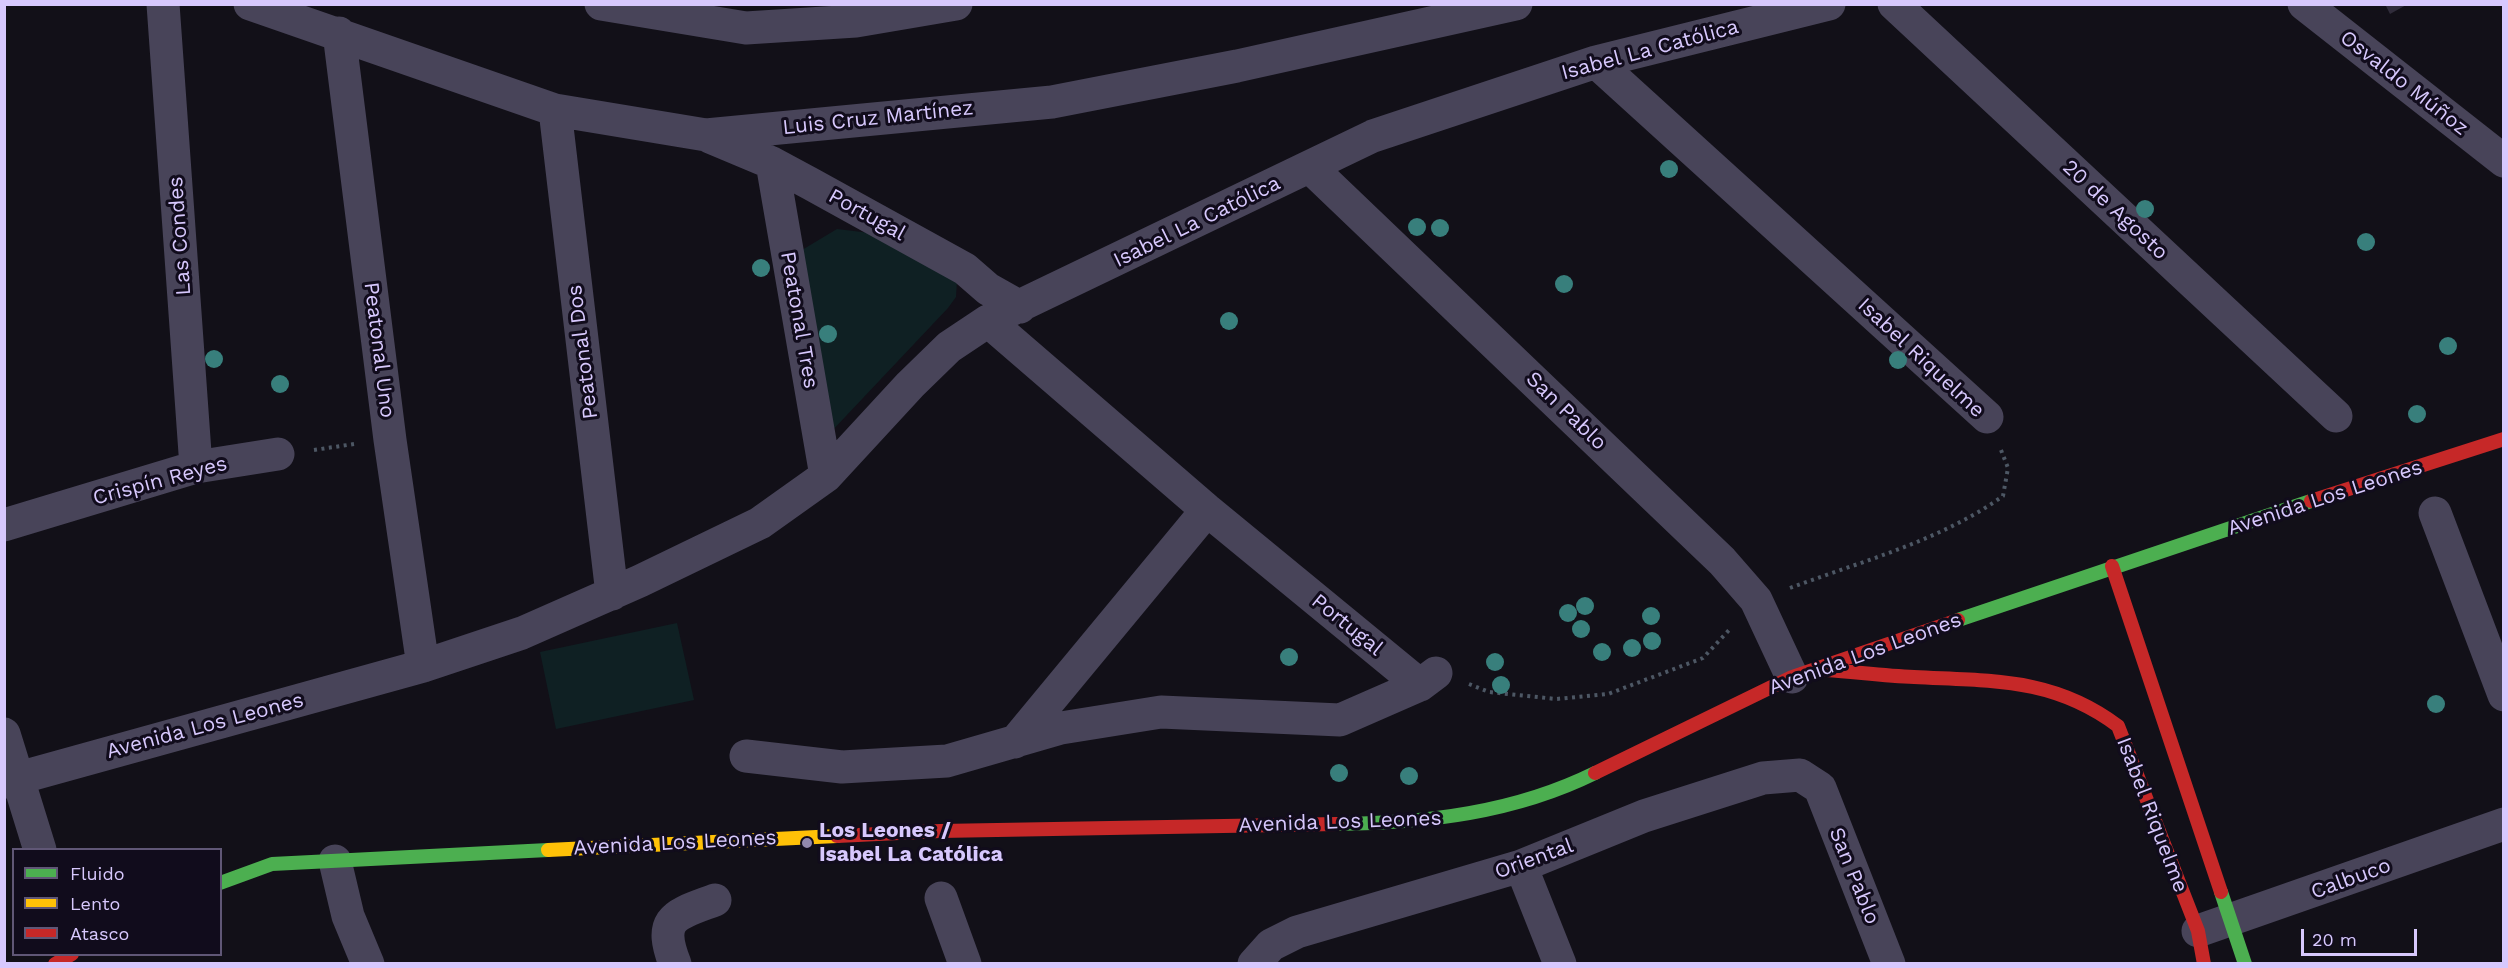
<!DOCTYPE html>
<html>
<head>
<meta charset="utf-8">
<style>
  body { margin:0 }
  #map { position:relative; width:2508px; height:968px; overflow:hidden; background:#121018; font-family:"Work Sans",sans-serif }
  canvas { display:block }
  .frame { position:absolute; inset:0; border:6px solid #d7c8fd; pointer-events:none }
  .legend { position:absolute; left:12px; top:848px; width:210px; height:108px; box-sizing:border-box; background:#110c1c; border:2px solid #605776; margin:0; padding:8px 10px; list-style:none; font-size:18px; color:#d7c8fd }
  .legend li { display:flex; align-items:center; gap:12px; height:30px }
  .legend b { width:30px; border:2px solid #605776 }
  .scale { position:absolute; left:2301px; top:929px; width:116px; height:27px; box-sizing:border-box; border:3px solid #d7c8fd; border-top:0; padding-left:8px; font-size:18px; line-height:21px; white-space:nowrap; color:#d7c8fd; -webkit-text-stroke:4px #110c1c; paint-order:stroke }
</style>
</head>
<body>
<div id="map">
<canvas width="2508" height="968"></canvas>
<div class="frame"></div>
<ul class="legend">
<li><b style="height:8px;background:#4caf50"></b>Fluido</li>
<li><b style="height:8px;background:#ffc107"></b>Lento</li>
<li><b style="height:8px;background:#c62828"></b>Atasco</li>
</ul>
<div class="scale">20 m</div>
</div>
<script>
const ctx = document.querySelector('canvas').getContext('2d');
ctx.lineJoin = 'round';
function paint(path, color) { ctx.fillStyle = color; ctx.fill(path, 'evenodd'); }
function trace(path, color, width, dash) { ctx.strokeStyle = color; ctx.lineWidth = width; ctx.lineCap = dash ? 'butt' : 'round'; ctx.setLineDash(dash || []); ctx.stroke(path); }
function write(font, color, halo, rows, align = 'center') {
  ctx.font = font + ' "Work Sans",sans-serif'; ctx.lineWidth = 6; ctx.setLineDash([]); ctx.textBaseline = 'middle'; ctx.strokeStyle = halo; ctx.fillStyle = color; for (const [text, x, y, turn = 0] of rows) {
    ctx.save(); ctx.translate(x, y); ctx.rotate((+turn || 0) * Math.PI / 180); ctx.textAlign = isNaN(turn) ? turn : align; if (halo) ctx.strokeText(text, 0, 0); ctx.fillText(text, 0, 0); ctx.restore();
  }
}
paint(new Path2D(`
  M837,229L870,233L957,280L956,297L948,308L829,434L797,253Z
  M677,623L694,700L556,729L540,652Z`), '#0f2023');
paint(new Path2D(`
  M2385,4H2408L2390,14Z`), '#302c3b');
trace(new Path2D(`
  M314,450L354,444
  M1790,588C1862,561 1940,541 2003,496L2008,468L2001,450
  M1469,684L1489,692L1556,699L1608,694L1703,658L1729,630`), '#4d5764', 4, [3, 4.5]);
trace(new Path2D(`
  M163,4L196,467
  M250,4L555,110L706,135L1052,102L1237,66L1516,4
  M601,4L746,28L856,21L956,4
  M1894,4L2336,416
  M2304,4L2504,161
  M339,33L390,440L423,666
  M1596,62L1987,417
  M555,110L612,594
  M710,137L772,163L811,184L965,269L988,289L1020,307
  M772,163L826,476
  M1310,167L1722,561L1756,600L1792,677
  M988,321L1207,510L1420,685L1436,673
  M2435,513L2504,695
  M4,525L196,467L278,454
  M4,734L40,850
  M1015,742L1207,510
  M746,756L842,767L947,761L1061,728L1161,712L1340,720L1420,685
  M4,782L423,666L522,633L640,581L760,523L826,476L910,385L949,347L988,321L1373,136L1596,62L1829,4
  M335,861L348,916L368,964
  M1521,866L1560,964
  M941,898L965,964
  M2198,931L2504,824
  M675,964C657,917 675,915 715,900
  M1254,964L1271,945L1297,932L1521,866L1644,816L1763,778L1800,775L1820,788L1889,964`), '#484459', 33);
trace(new Path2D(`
  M1958,620L2311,501
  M1337,824C1426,823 1514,813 1595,773
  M220,883L272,864L548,850
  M2221,892L2245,964`), '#4caf50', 14);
trace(new Path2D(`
  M548,850L837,836`), '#ffc107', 14);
trace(new Path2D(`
  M2311,501L2504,439
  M2112,566L2221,892
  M1827,670C1856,672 1885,676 1914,677C1990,681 2053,677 2118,726L2198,931L2204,964
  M1595,773L1792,677L1958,620
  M837,836L940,831L1337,824
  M55,964L72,954`), '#c62828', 14);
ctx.fillStyle = '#387f7c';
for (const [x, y] of [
  [1669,169],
  [2145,209],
  [1417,227],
  [1440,228],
  [2366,242],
  [761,268],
  [1564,284],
  [1229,321],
  [828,334],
  [2448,346],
  [214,359],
  [1898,360],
  [280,384],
  [2417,414],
  [1585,606],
  [1568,613],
  [1651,616],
  [1581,629],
  [1652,641],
  [1632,648],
  [1602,652],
  [1289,657],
  [1495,662],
  [1501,685],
  [2436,704],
  [1339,773],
  [1409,776]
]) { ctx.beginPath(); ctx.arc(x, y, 9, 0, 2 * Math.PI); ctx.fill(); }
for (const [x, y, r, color] of [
  [807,843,6,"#9288ad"]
]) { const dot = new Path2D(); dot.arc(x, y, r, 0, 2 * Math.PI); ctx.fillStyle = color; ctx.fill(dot); trace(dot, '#110c1c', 2); }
write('21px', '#d7c8fd', '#110c1c', [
  ["Isabel La Católica",1650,50,-15],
  ["Osvaldo Múñoz",2404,83,38],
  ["Luis Cruz Martínez",878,118,-6],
  ["20 de Agosto",2115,210,43],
  ["Portugal",867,215,29],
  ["Isabel La Católica",1197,222,-26],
  ["Las Condes",180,236,-94],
  ["Peatonal Tres",799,320,80],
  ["Peatonal Uno",379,350,83],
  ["Peatonal Dos",583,352,-97],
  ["Isabel Riquelme",1921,358,43],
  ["San Pablo",1566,411,44],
  ["Crispín Reyes",160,481,-15],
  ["Avenida Los Leones",2325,498,-18],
  ["Portugal",1347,625,39],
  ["Avenida Los Leones",1865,654,-20],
  ["Avenida Los Leones",205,726,-15],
  ["Isabel Riquelme",2152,815,69],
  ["Avenida Los Leones",1340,822,-2],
  ["Avenida Los Leones",675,843,-3],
  ["Oriental",1534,859,-20],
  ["San Pablo",1854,876,68],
  ["Calbuco",2351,879,-20]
]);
write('bold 21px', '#d7c8fd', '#110c1c', [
  ["Los Leones /",819,831],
  ["Isabel La Católica",819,855]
], 'left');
</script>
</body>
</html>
